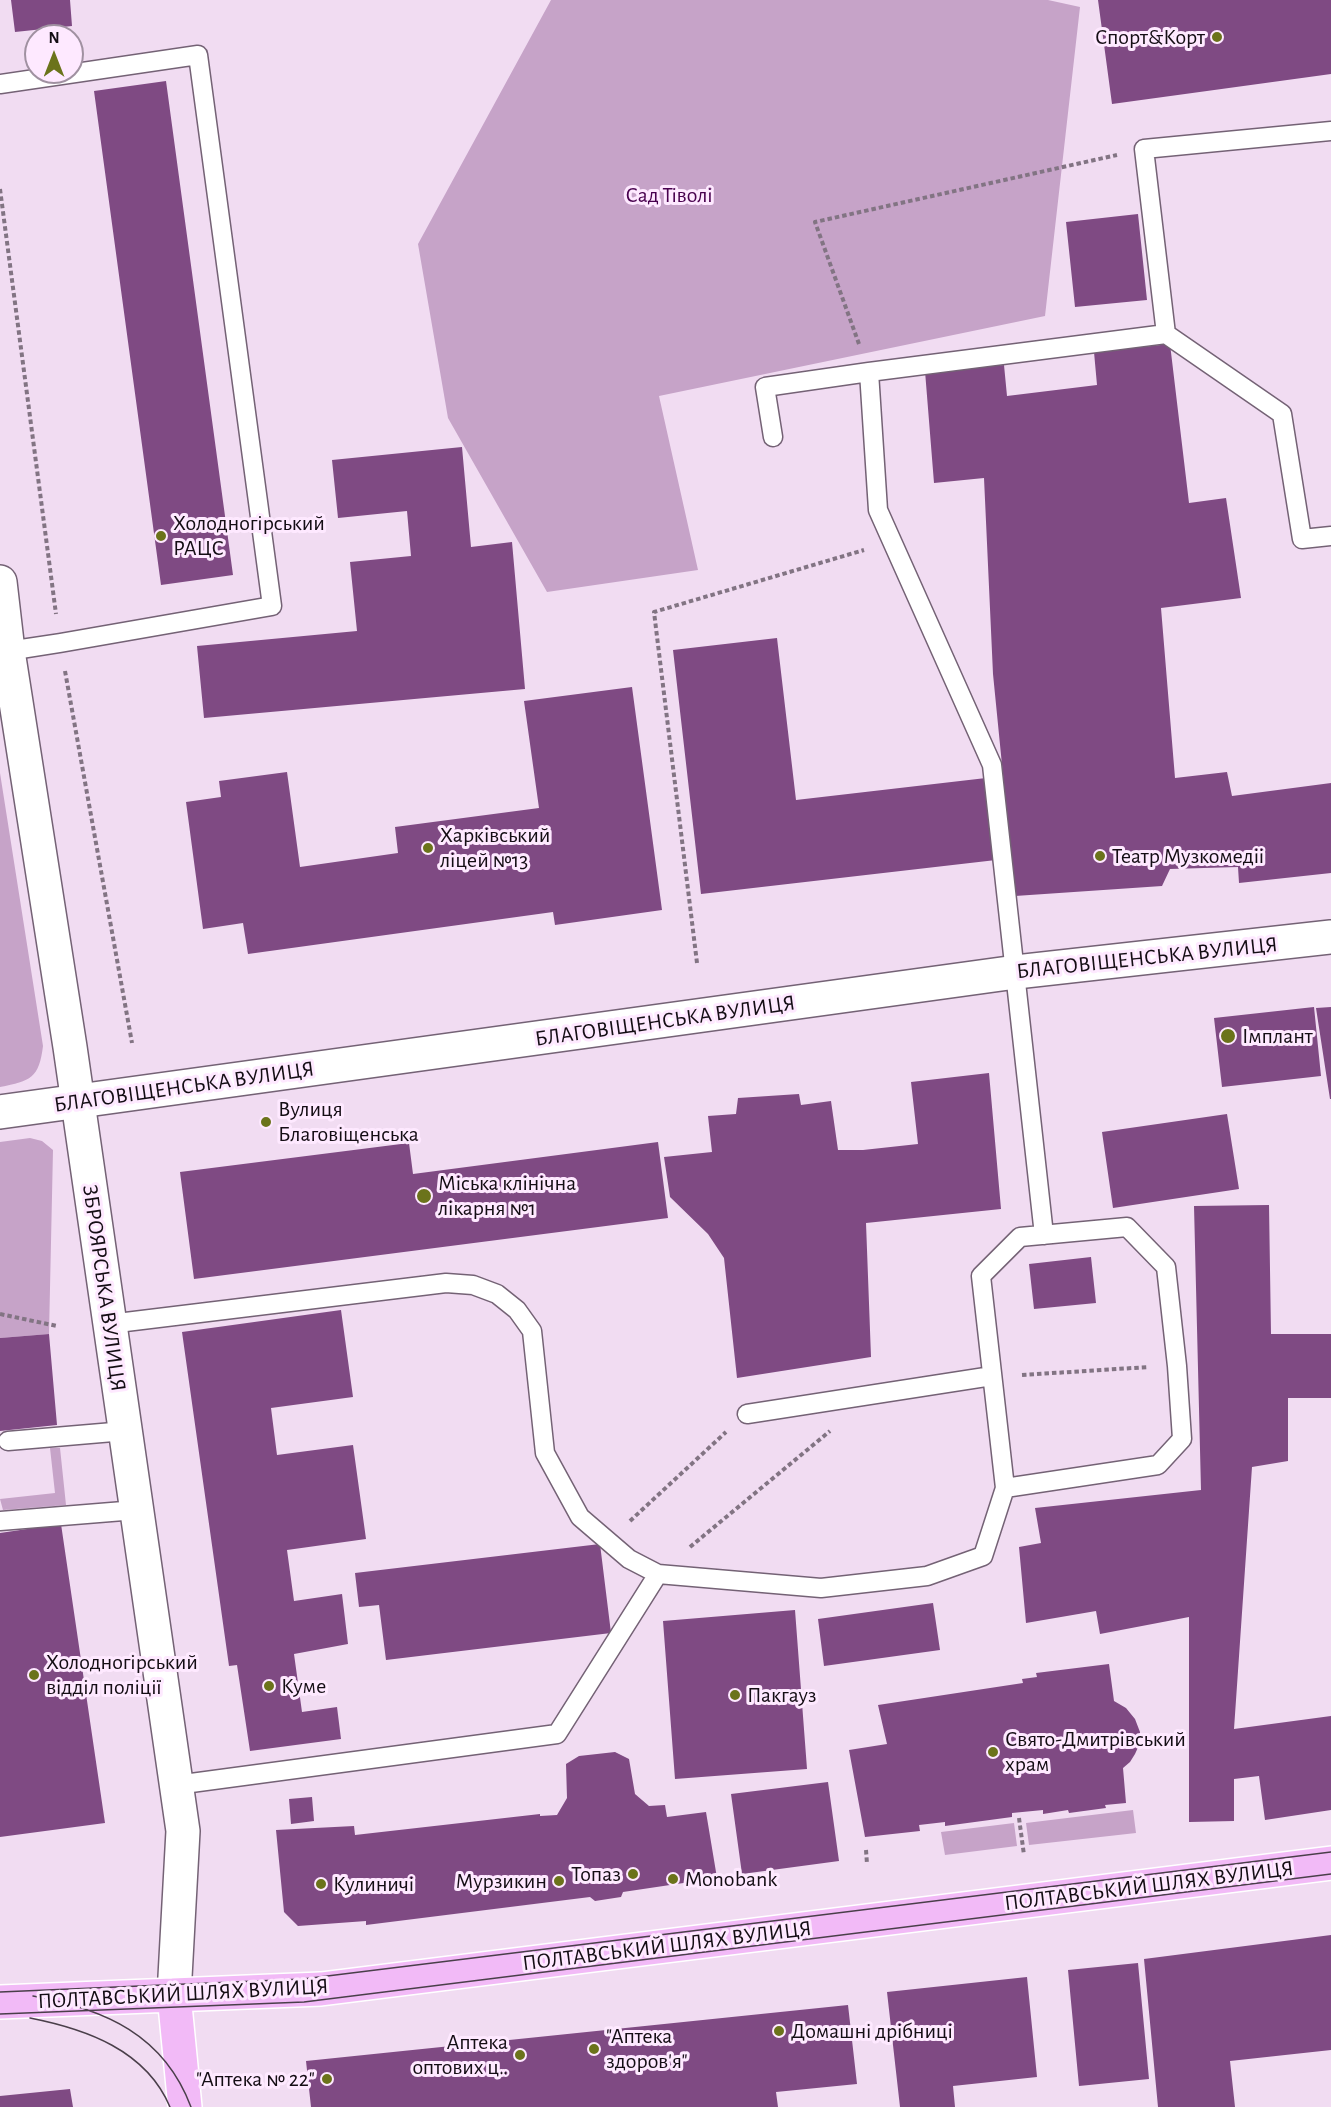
<!DOCTYPE html>
<html>
<head>
<meta charset="utf-8">
<style>
  body { margin:0 }
  #map { position:relative; width:1331px; height:2107px; overflow:hidden; background:#f1dcf2; font-family:"Alegreya Sans",sans-serif }
  canvas { display:block }
  .north { position:absolute; left:24px; top:24px; width:60px; height:60px; box-sizing:border-box; background:#fee9ff; border:2px solid #a091a1; border-radius:50%; rotate:0deg; font-size:16px; font-weight:700; line-height:24px; text-align:center; color:#140d14 }
  .north::after { content:''; display:block; margin:auto; width:21px; height:27px; background:#6b731b; clip-path:polygon(50% 0,100% 100%,50% 72%,0 100%) }
</style>
</head>
<body>
<div id="map">
<canvas width="1331" height="2107"></canvas>
<div class="north">N</div>
</div>
<script>
const ctx = document.querySelector('canvas').getContext('2d');
ctx.lineJoin = 'round';
function paint(path, color) { ctx.fillStyle = color; ctx.fill(path, 'evenodd'); }
function trace(path, color, width, dash) { ctx.strokeStyle = color; ctx.lineWidth = width; ctx.lineCap = dash ? 'butt' : 'round'; ctx.setLineDash(dash || []); ctx.stroke(path); }
function write(font, color, halo, rows, align = 'center') {
  ctx.font = font + ' "Alegreya Sans",sans-serif'; ctx.lineWidth = 6; ctx.setLineDash([]); ctx.textBaseline = 'middle'; ctx.strokeStyle = halo; ctx.fillStyle = color; for (const [text, x, y, turn = 0] of rows) {
    ctx.save(); ctx.translate(x, y); ctx.rotate((+turn || 0) * Math.PI / 180); ctx.textAlign = isNaN(turn) ? turn : align; if (halo) ctx.strokeText(text, 0, 0); ctx.fillText(text, 0, 0); ctx.restore();
  }
}
paint(new Path2D(`
  M551,0H1048L1080,7L1045,316L659,396L698,570L547,592L448,418L418,244Z
  M0,773L43,1046C39,1078 31,1081 0,1087Z
  M30,1138L42,1141L53,1150L49,1334L0,1338V1142Z
  M50,1448H60L66,1505L3,1510L0,1499L55,1493Z
  M1133,1810L1136,1833L1029,1845L1026,1823Z
  M1014,1823L1017,1846L945,1855L941,1832Z`), '#c6a3c8');
paint(new Path2D(`
  M11,0H70L72,26L15,32Z
  M1098,0H1331V74L1112,104Z
  M166,81L233,575L161,585L94,91Z
  M1138,214L1147,300L1075,307L1066,222Z
  M1170,344L1189,503L1226,498L1241,598L1161,608L1175,778L1227,772L1232,796L1331,783V873L1239,883L1238,867L1170,869L1162,886L1015,896L993,674L984,478L934,483L925,371L1004,365L1007,396L1097,385L1094,352Z
  M462,447L471,547L512,542L525,689L204,718L197,646L357,631L350,562L411,556L407,511L338,518L332,460Z
  M777,638L796,800L986,778L996,860L701,894L673,650Z
  M632,687L662,910L555,925L553,912L248,954L243,923L203,929L186,802L221,797L219,781L287,772L300,867L398,853L395,827L539,808L524,701Z
  M1314,1007L1321,1076L1222,1087L1214,1018Z
  M1331,1007V1099H1330L1316,1008Z
  M989,1073L1001,1209L866,1223L871,1357L737,1378L724,1258L708,1234L670,1197L664,1157L712,1152L708,1116L736,1114L738,1098L799,1094L801,1105L831,1101L838,1150H863L918,1144L911,1082Z
  M1227,1114L1239,1189L1113,1208L1102,1132Z
  M658,1142L668,1218L194,1279L180,1172L409,1143L413,1174Z
  M1269,1205L1271,1334H1331V1398H1288V1461L1252,1467L1234,1729L1331,1716V1810L1265,1820L1259,1776L1234,1779V1821L1189,1822V1617L1100,1634L1096,1611L1026,1623L1019,1547L1041,1543L1035,1508L1201,1490L1194,1206Z
  M1091,1257L1096,1303L1034,1309L1029,1264Z
  M341,1310L353,1397L271,1408L277,1455L353,1445L366,1539L287,1550L294,1601L342,1594L348,1644L294,1654L302,1712L337,1707L341,1739L250,1751L237,1665L229,1666L182,1332Z
  M49,1334L57,1425L0,1431V1338Z
  M61,1524L105,1823L0,1837V1533Z
  M600,1544L611,1633L386,1660L379,1605L359,1607L355,1573Z
  M933,1603L940,1650L824,1666L818,1619Z
  M795,1610L807,1769L675,1779L663,1621Z
  M1109,1664L1114,1701L1126,1708L1135,1719L1140,1732V1743L1135,1754L1130,1762L1123,1768L1126,1803L1105,1805L1106,1808L1069,1813L1068,1810L1043,1814V1810L1012,1813V1817L945,1826V1822L919,1825L920,1831L865,1837L849,1750L887,1744L878,1705L1023,1683L1022,1679L1037,1677L1036,1673Z
  M615,1752L629,1759L635,1794L649,1806L665,1805L667,1817L706,1812L717,1878L623,1892L621,1897L595,1901L590,1897L366,1925V1921L298,1926L284,1912L276,1830L354,1826L355,1835L540,1814V1816L557,1815L567,1798L566,1764L579,1756Z
  M828,1782L839,1861L742,1874L731,1794Z
  M312,1797L314,1821L291,1824L289,1799Z
  M1331,1935V2050L1230,2061L1235,2107H1158L1144,1959Z
  M1138,1963L1149,2079L1079,2086L1068,1970Z
  M1027,1977L1037,2077L953,2086L955,2107H900L887,1992Z
  M848,2005L857,2084L776,2092L778,2107H311L306,2061Z
  M70,2089L73,2107H0V2096Z`), '#7f4a83');
const service = new Path2D(`
  M0,84L198,55L272,606L60,643L8,651
  M1166,334L1282,414L1302,539L1331,536
  M773,437L765,387L869,372
  M1044,1235L992,765L878,510L869,372L1166,334L1144,149L1331,131
  M109,1324L446,1283L473,1285L497,1294L517,1310L532,1331L545,1453L580,1517L629,1559L658,1574L821,1588L927,1576L983,1556L1005,1488L981,1276L1020,1237L1127,1227L1166,1267L1177,1366L1182,1439L1158,1465L1005,1488
  M747,1414L992,1376
  M8,1441L125,1431
  M0,1521L136,1510
  M176,1785L557,1734L658,1574`);
const minor = new Path2D(`
  M0,582L8,651L70,1047L183,1831L174,1995`);
const tertiary = new Path2D(`
  M0,1112L1016,972L1331,937`);
const primary = new Path2D(`
  M174,1995L185,2107
  M0,2002L321,1989L1331,1863`);
trace(service, '#746275', 21);
trace(minor, '#746275', 36);
trace(tertiary, '#746275', 36);
trace(primary, '#fff', 36);
trace(new Path2D(`
  M0,189L56,614
  M859,344L815,222L1117,155
  M65,671L132,1043
  M697,963L654,612L864,550
  M0,1314L57,1326
  M1022,1375L1149,1367
  M630,1521L726,1432
  M690,1547L830,1431
  M1019,1818L1024,1855
  M866,1850L867,1864`), '#827483', 4, [4.5, 3]);
trace(service, '#fff', 18);
trace(minor, '#fff', 33);
trace(tertiary, '#fff', 33);
trace(primary, '#f2baf7', 33);
trace(new Path2D(`
  M0,1992L303,1979L1331,1852
  M33,1996C105,2009 164,2035 191,2107
  M0,2014L304,2002L1331,1874
  M30,2018C86,2029 146,2050 170,2107`), '#4a3f4a', 1.5);
for (const [x, y, r, color] of [
  [1217,37,6,"#6b731b"],
  [161,536,6,"#6b731b"],
  [428,848,6,"#6b731b"],
  [1100,856,6,"#6b731b"],
  [1228,1036,8,"#6b731b"],
  [266,1122,6,"#6b731b"],
  [424,1196,8,"#6b731b"],
  [34,1675,6,"#6b731b"],
  [269,1686,6,"#6b731b"],
  [735,1695,6,"#6b731b"],
  [993,1752,6,"#6b731b"],
  [633,1874,6,"#6b731b"],
  [673,1879,6,"#6b731b"],
  [559,1881,6,"#6b731b"],
  [321,1884,6,"#6b731b"],
  [779,2031,6,"#6b731b"],
  [594,2049,6,"#6b731b"],
  [520,2055,6,"#6b731b"],
  [327,2079,6,"#6b731b"]
]) { const dot = new Path2D(); dot.arc(x, y, r, 0, 2 * Math.PI); ctx.fillStyle = color; ctx.fill(dot); trace(dot, '#fee9ff', 2); }
write('22px', '#140d14', '#fee9ff', [
  ["Спорт&Корт",1205,37,"right"],
  ["Холодногірський",173,523],
  ["РАЦС",173,548],
  ["Харківський",440,835],
  ["ліцей №13",440,860],
  ["Театр Музкомедіі",1112,856],
  ["Імплант",1242,1036],
  ["Вулиця",278,1109],
  ["Благовіщенська",278,1134],
  ["Міська клінічна",438,1183],
  ["лікарня №1",438,1208],
  ["Холодногірський",46,1662],
  ["відділ поліції",46,1687],
  ["Куме",281,1686],
  ["Пакгауз",747,1695],
  ["Свято-Дмитрівський",1005,1739],
  ["храм",1005,1764],
  ["Топаз",621,1874,"right"],
  ["Monobank",685,1879],
  ["Мурзикин",547,1881,"right"],
  ["Кулиничі",333,1884],
  ["Домашні дрібниці",791,2031],
  ["\"Аптека",606,2036],
  ["здоров'я\"",606,2061],
  ["Аптека",508,2042,"right"],
  ["оптових ц‥",508,2067,"right"],
  ["\"Аптека № 22\"",315,2079,"right"]
], 'left');
write('22px', '#48004e', '#fee9ff', [
  ["Сад Тіволі",669,195]
]);
write('22px', '#140d14', '#fee9ff', [
  ["БЛАГОВІЩЕНСЬКА ВУЛИЦЯ",1147,958,-6],
  ["БЛАГОВІЩЕНСЬКА ВУЛИЦЯ",665,1021,-8],
  ["БЛАГОВІЩЕНСЬКА ВУЛИЦЯ",184,1087,-8],
  ["ЗБРОЯРСЬКА ВУЛИЦЯ",104,1288,82],
  ["ПОЛТАВСЬКИЙ ШЛЯХ ВУЛИЦЯ",1149,1886,-7],
  ["ПОЛТАВСЬКИЙ ШЛЯХ ВУЛИЦЯ",667,1946,-7],
  ["ПОЛТАВСЬКИЙ ШЛЯХ ВУЛИЦЯ",183,1994,-3]
]);
</script>
</body>
</html>
